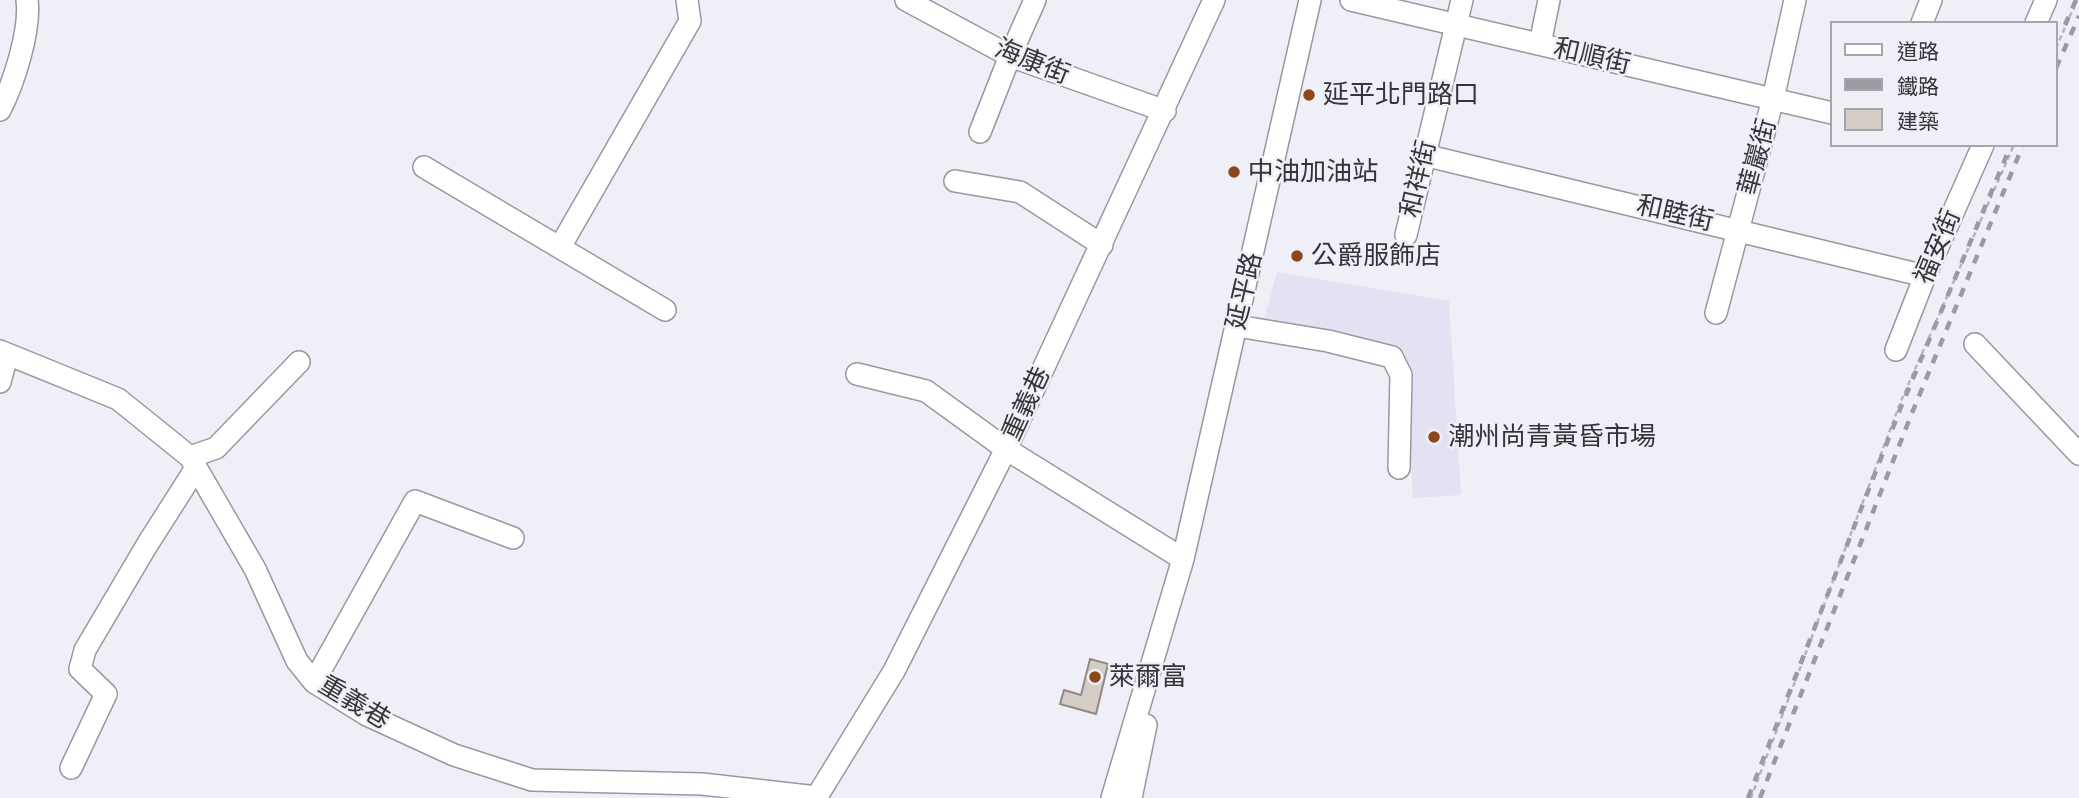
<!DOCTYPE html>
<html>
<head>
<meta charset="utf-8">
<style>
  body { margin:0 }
  #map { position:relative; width:2079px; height:798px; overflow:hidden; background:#efeff8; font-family:Figtree,"Noto Sans TC",sans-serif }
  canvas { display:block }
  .legend { position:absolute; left:1830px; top:21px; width:228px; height:126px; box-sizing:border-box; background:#efeff8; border:2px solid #a5a5ac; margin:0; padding:9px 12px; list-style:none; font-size:21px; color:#353539 }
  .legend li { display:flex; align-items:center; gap:14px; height:35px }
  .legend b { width:35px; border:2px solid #a5a5ac }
</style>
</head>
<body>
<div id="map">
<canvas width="2079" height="798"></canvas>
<ul class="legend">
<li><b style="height:9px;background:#fff"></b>道路</li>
<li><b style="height:9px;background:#9a9aa1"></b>鐵路</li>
<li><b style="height:19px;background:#d5cec7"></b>建築</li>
</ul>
</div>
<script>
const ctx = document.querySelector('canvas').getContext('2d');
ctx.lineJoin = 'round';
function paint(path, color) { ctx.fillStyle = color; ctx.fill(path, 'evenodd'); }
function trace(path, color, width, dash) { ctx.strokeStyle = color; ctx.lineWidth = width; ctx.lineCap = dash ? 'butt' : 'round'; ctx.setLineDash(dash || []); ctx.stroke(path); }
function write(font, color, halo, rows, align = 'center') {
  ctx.font = font + ' Figtree,"Noto Sans TC",sans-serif'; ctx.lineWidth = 5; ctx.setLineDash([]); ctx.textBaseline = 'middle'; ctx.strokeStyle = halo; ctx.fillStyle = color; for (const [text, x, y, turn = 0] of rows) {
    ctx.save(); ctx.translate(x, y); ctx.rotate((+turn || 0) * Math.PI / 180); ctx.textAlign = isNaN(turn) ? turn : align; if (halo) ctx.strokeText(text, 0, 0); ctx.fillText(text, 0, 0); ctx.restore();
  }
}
paint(new Path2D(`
  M1277,272L1449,301L1461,495L1413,498L1406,379L1398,356L1264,320Z`), '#e3e2f3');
const building = new Path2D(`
  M1090,659L1108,664L1096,714L1060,704L1064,690L1081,695Z`);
paint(building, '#d5cec7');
trace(building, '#908982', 2);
const minor = new Path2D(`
  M906,0L1010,56L1165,111
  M1351,0L1832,113
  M1922,23L1931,0
  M2036,23L2046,0
  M1540,44L1549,0
  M0,110C14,83 31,29 27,0
  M980,132L1010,56L1035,0
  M1424,155L1925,276
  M424,167L665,310
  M955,181L1020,192L1102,245
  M1406,235L1462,0
  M560,247L690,21L687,0
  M1716,313L1773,99L1795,0
  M1237,326L1328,341L1392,357L1401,375L1399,468
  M1975,344L2079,454
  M1896,350L1925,276L1983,145
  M0,351L118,399L190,457L255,569L297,661L314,682L367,715L454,755L532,780L702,784L817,797
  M857,374L926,391L1006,449L1183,559
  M0,382L7,356
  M190,457L216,448L299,362
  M314,682L415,501L513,538
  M71,768L106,694L80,669L85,650L147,545L196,468
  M816,798L894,671L1006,449L1214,0
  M1112,798L1183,559L1310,0
  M1131,798L1146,725`);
trace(minor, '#9898a1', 24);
trace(new Path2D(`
  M2056,48L2077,0
  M1751,798L1901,401L2014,145`), '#b5b5bc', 2.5, [5, 3.5]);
trace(minor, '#fff', 21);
trace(new Path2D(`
  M2065,25L2076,0
  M2056,68L2079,16
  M1748,798L1901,407L2011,145
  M1760,798L1912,413L2023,145`), '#9a9aa1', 4.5, [9, 9]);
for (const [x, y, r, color] of [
  [1309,95,7,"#8c471d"],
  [1234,172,7,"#8c471d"],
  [1297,256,7,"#8c471d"],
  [1434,437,7,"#8c471d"],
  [1095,677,7,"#8c471d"]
]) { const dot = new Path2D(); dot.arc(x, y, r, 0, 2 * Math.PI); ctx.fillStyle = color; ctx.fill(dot); trace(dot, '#efeff8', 2.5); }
write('26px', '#353539', '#efeff8', [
  ["和順街",1592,57,13],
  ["海康街",1032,62,22],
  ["華巖街",1758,157,-75],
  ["和祥街",1419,179,-77],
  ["和睦街",1675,214,13],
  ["福安街",1938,247,-67],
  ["延平路",1245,291,-77],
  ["重義巷",1027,404,-65],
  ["重義巷",354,703,31]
]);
write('26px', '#353539', '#efeff8', [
  ["延平北門路口",1323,95],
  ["中油加油站",1248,172],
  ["公爵服飾店",1311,256],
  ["潮州尚青黃昏市場",1448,437],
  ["萊爾富",1109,677]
], 'left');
</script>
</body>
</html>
